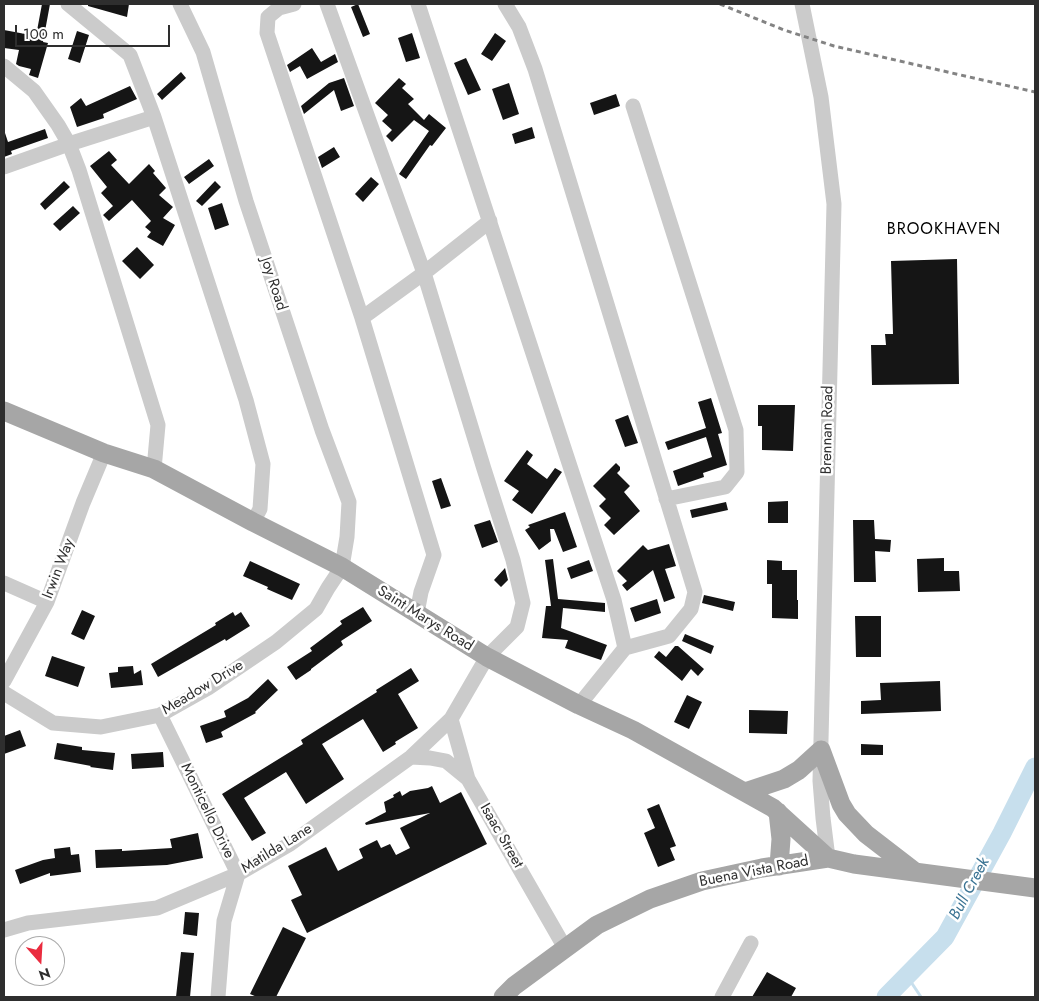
<!DOCTYPE html>
<html>
<head>
<meta charset="utf-8">
<style>
  body { margin:0 }
  #map { position:relative; width:1039px; height:1001px; overflow:hidden; background:#fff; font-family:Jost,sans-serif }
  canvas { display:block }
  .frame { position:absolute; inset:0; border:5px solid #2e2e2e; pointer-events:none }
  .north { position:absolute; left:15px; top:936px; width:50px; height:50px; box-sizing:border-box; background:#fff; border:1px solid #ababab; border-radius:50%; rotate:161deg; font-size:14px; font-weight:700; line-height:20px; text-align:center; color:#2e2e2e }
  .north::after { content:''; display:block; margin:auto; width:18px; height:22px; background:#ea2c3f; clip-path:polygon(50% 0,100% 100%,50% 72%,0 100%) }
  .scale { position:absolute; left:15px; top:25px; width:155px; height:22px; box-sizing:border-box; border:2px solid #2e2e2e; border-top:0; padding-left:6px; font-size:15px; line-height:18px; white-space:nowrap; color:#2e2e2e; -webkit-text-stroke:4px #fff; paint-order:stroke }
</style>
</head>
<body>
<div id="map">
<canvas width="1039" height="1001"></canvas>
<div class="frame"></div>
<div class="north">N</div>
<div class="scale">100 m</div>
</div>
<script>
const ctx = document.querySelector('canvas').getContext('2d');
ctx.lineJoin = 'round';
function trace(path, color, width, dash) { ctx.strokeStyle = color; ctx.lineWidth = width; ctx.lineCap = dash ? 'butt' : 'round'; ctx.setLineDash(dash || []); ctx.stroke(path); }
function paint(path, color) { ctx.fillStyle = color; ctx.fill(path, 'evenodd'); }
function write(font, color, halo, rows, align = 'center') {
  ctx.font = font + ' Jost,sans-serif'; ctx.lineWidth = 5; ctx.setLineDash([]); ctx.textBaseline = 'middle'; ctx.strokeStyle = halo; ctx.fillStyle = color; for (const [text, x, y, turn = 0] of rows) {
    ctx.save(); ctx.translate(x, y); ctx.rotate((+turn || 0) * Math.PI / 180); ctx.textAlign = isNaN(turn) ? turn : align; if (halo) ctx.strokeText(text, 0, 0); ctx.fillText(text, 0, 0); ctx.restore();
  }
}
trace(new Path2D(`
  M907,976L921,997`), '#c7dfed', 3);
trace(new Path2D(`
  M886,997L945,937L1002,833L1035,767`), '#c7dfed', 19);
paint(new Path2D(`
  M42,4H50L43,42L48,43L38,78L29,75L31,69L19,66L16,64L19,50L4,48V30L36,36Z
  M88,4H129L127,17L88,6Z
  M358,4L370,34L363,37L351,7Z
  M77,31L89,35L80,63L68,59Z
  M412,33L420,58L406,62L398,38Z
  M495,33L506,41L492,61L481,54Z
  M312,48L321,62L335,54L338,62L307,79L300,66L290,72L287,65Z
  M466,58L481,90L468,95L454,63Z
  M181,72L186,78L162,100L157,94Z
  M344,78L354,106L341,111L334,90L304,114L301,106L329,83Z
  M399,78L406,84L402,88L414,99L408,104L424,120L429,114L446,128L432,146L430,145L406,179L399,174L429,131L414,120L392,142L386,136L392,130L382,121L388,115L375,103Z
  M509,83L519,114L503,120L492,89Z
  M130,86L137,99L103,114L104,118L77,127L70,107L81,98L86,106Z
  M616,94L620,106L594,115L590,103Z
  M532,127L535,138L515,144L512,134Z
  M45,129L48,138L11,151L12,154L4,157V133H5L8,142Z
  M334,147L340,157L322,168L318,157Z
  M109,151L117,160L111,165L129,184L149,164L155,171L153,173L166,188L159,195L173,207L163,218L175,225L163,246L147,237L151,232L145,227L151,221L132,200L109,221L103,215L113,206L101,193L107,187L90,166Z
  M209,159L214,166L189,184L184,177Z
  M371,177L379,184L363,202L355,194Z
  M64,181L70,187L45,210L40,204Z
  M215,181L221,187L202,206L196,201Z
  M222,203L229,225L215,230L208,208Z
  M73,206L80,213L60,231L53,224Z
  M137,247L154,265L140,279L122,261Z
  M957,259L959,384L872,385L871,345H886L885,334H893L891,261Z
  M711,398L722,433L718,434L727,465L703,473L704,477L678,486L673,471L712,457L706,437L668,450L665,442L706,428L698,402Z
  M758,405H795L793,451L762,450V426H758Z
  M628,415L638,443L625,447L615,420Z
  M527,450L533,455L527,464L547,479L555,468L562,472L532,514L512,500L519,491L504,481Z
  M616,463L620,467V470L617,473L630,486L624,492L640,511L614,535L604,525L611,518L599,506L606,499L593,486Z
  M441,478L451,506L441,509L432,481Z
  M788,501V523H768V502Z
  M726,502L728,510L692,518L690,510Z
  M565,512L577,547L563,552L554,529H550L551,541L539,550L525,530L530,527L528,525Z
  M490,520L498,542L482,548L474,525Z
  M853,520H874L875,539L891,540L890,552L875,551L876,582H854Z
  M669,544L676,566L665,569L675,598L664,602L653,570L627,591L622,585L627,581L617,571L643,545L648,550Z
  M944,558V571H959L960,591L918,592L917,559Z
  M553,559L558,599L605,603V612L563,608L561,628L607,645L601,660L565,648L568,640L542,638L546,606H551L545,560Z
  M589,560L593,571L571,579L567,568Z
  M767,560L782,561V570H797V600H798V619L772,618V584H767Z
  M250,561L300,584L292,600L267,589L268,587L243,576Z
  M505,568L508,580L501,587L494,580Z
  M704,595L735,602L733,611L702,603Z
  M657,599L661,613L635,622L630,608Z
  M363,607L372,621L341,641L343,645L311,669V670L296,680L287,667L312,651L310,648L342,624L340,621Z
  M82,610L95,616L84,640L71,634Z
  M233,612L235,616L241,612L250,626L226,641L225,639L158,677L151,664L216,625L215,623Z
  M855,616H881V657H856Z
  M685,634L714,646L711,654L682,641Z
  M675,646H678L704,669L698,676L691,669L682,681L654,657L659,651L666,657Z
  M52,656L85,667L78,687L45,676Z
  M133,666L134,674L141,670L143,685L111,688L109,673L118,672V667Z
  M411,668L419,681L398,694L418,728L395,742L396,744L383,752L363,719L322,744L344,779L306,804L286,772L244,798L266,833L252,841L222,794L303,744L301,740L377,692L376,690Z
  M268,679L278,690L255,712L256,713L221,732L223,737L206,743L200,726L226,717L224,711L248,698Z
  M940,681L941,711L861,714V701L881,700L880,683Z
  M687,695L702,702L689,729L674,722Z
  M749,710L788,711L787,734L749,733Z
  M20,730L26,746L4,754V736Z
  M57,743L82,747V750L115,753L113,770L90,767L91,766L54,759Z
  M861,744L883,745V755H861Z
  M163,752L164,767L132,769L131,754Z
  M432,786L440,803L461,792L487,844L307,933L291,900L302,895L288,866L326,847L338,871L363,858L359,849L377,840L381,848L390,844L396,855L410,848L400,828L430,813L366,825L365,823L386,812L384,802L394,797L393,795L400,791L402,796L410,791L428,788Z
  M659,804L676,846L670,848L675,860L658,867L644,833L655,828L647,809Z
  M198,833L203,858L167,865L96,868L95,850L122,849V851L172,848L170,839Z
  M70,847L71,855L79,854L81,872L50,876V873L20,884L15,870L43,860L55,858L54,849Z
  M185,912L199,913L197,936L183,934Z
  M283,927L306,938L276,997H257L250,994Z
  M181,952L194,953L190,997H176Z
  M767,972L796,988L791,997H752Z`), '#151515');
trace(new Path2D(`
  M68,4L130,55L154,117L246,400L263,464L260,509L253,522
  M327,4L424,273L490,221
  M418,4L614,600L625,648L579,705
  M505,4L519,27L535,69L695,592L691,609L669,636L625,648
  M802,4L821,97L834,204L820,781L823,818L828,858
  M4,66L34,91L58,125L69,144L79,170L158,425L154,469
  M633,106L736,430L737,472L725,487L666,499
  M4,167L69,144L154,117
  M362,318L434,555L421,592L417,613
  M4,583L47,602
  M4,681L47,602L83,503L104,453
  M4,693L53,723L101,727L160,715L208,688L276,642L316,609L328,588L342,567L347,537L349,502L322,430L246,201L203,52L180,4
  M160,715L238,874L224,921L218,997
  M451,719L468,779
  M411,757L430,758L446,761L468,779L565,948
  M4,930L28,923L157,908L238,874L290,844L411,757L451,719L487,657L517,627L523,603L513,560L484,469L424,273L362,318L267,33L268,17L279,8L294,4
  M722,997L751,943`), '#cbcbcb', 15);
trace(new Path2D(`
  M4,411L104,453L154,469L253,522L342,567L487,657L579,705L633,730L773,808L828,858
  M745,792L784,779L799,770L821,750L841,804L847,814L866,834L914,871
  M778,812L781,839L779,866
  M503,997L514,986L597,925L650,899L702,881L762,868L828,858L854,864L1035,888`), '#a6a6a6', 19);
trace(new Path2D(`
  M720,4L784,30L834,46L1035,92`), '#838383', 3, [5, 4]);
write('15px', '#2e2e2e', '#fff', [
  ["Joy Road",273,284,72],
  ["Brennan Road",828,430,-89],
  ["Irwin Way",59,569,-69],
  ["Saint Marys Road",425,619,32],
  ["Meadow Drive",203,688,-31],
  ["Monticello Drive",207,811,64],
  ["Isaac Street",501,836,60],
  ["Matilda Lane",277,849,-32],
  ["Buena Vista Road",754,872,-11]
]);
ctx.letterSpacing = '1px';
write('16px', '#000', '#fff', [
  ["BROOKHAVEN",944,230]
]);
ctx.letterSpacing = '0px';
write('italic 16px', '#3a7393', '#fff', [
  ["Bull Creek",970,889,-62]
]);
</script>
</body>
</html>
